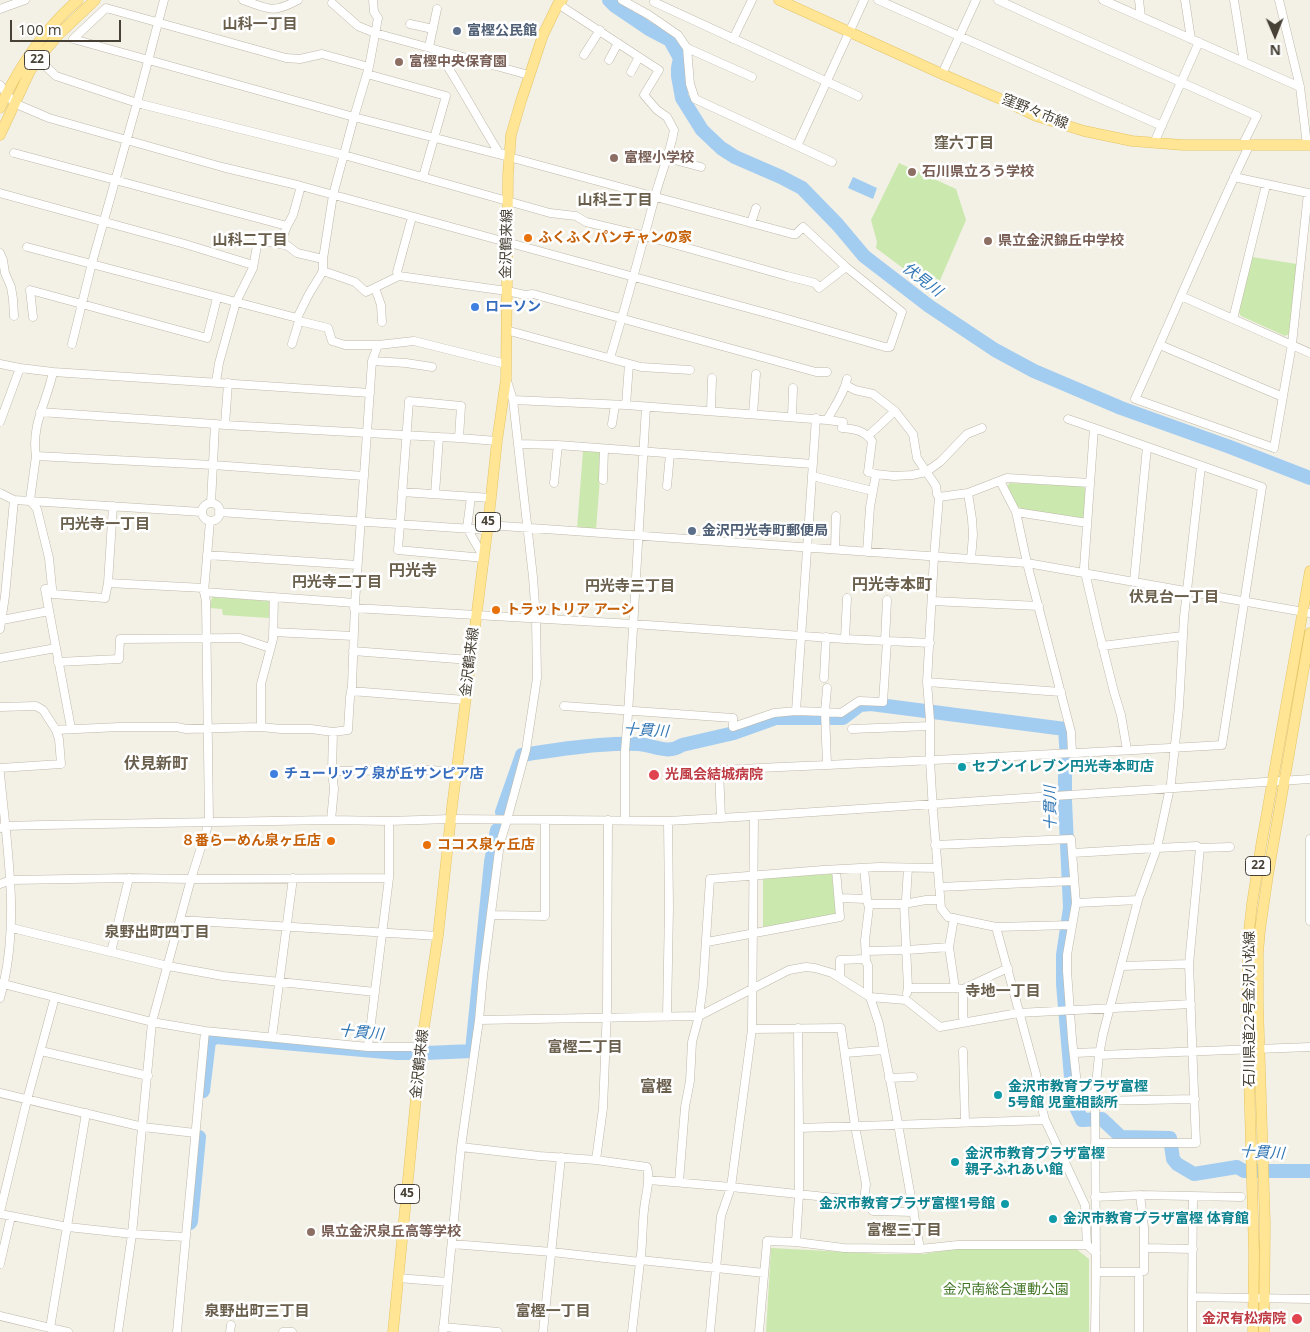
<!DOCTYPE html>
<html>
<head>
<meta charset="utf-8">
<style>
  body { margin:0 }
  #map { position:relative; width:1310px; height:1332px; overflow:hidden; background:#f3f0e6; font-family:"Open Sans",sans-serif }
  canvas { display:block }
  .north { position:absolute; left:1250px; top:10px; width:50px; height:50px; -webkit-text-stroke:4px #fff; paint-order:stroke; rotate:179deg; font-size:14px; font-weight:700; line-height:20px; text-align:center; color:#464035 }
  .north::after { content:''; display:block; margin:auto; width:18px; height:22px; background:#464035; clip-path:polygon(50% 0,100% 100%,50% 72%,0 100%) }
  .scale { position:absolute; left:10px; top:20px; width:111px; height:22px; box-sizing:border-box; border:2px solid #464035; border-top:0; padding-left:6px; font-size:15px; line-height:18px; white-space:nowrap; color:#464035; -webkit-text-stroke:4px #fff; paint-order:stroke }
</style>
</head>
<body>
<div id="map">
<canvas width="1310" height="1332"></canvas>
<div class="north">N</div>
<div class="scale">100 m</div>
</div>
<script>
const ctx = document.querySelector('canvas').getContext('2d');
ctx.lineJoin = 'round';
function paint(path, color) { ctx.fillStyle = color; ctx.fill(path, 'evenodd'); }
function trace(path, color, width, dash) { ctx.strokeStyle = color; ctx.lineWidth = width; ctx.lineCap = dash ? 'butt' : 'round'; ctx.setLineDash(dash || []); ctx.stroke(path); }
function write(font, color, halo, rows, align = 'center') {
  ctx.font = font + ' "Open Sans","Noto Sans JP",sans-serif'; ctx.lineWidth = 5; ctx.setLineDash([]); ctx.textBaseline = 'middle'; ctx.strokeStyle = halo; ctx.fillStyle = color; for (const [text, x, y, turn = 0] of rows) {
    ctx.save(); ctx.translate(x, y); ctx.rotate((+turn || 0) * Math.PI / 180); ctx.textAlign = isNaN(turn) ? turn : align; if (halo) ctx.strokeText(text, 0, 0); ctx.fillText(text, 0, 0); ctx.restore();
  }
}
paint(new Path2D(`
  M899,163L956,189L966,220L935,292L876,248L877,242L871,220Z
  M1252,257L1297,264L1289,334L1285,336L1241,316L1238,311Z
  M583,451L602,452L596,530L577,529Z
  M1010,483L1083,486L1086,490L1085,517L1080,520L1023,509L1018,507L1007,486Z
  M212,597L269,601V618L223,615L222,609L210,608Z
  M832,874L836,915L763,927V878Z
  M771,1248L884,1254H923L960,1248H1075L1089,1259V1332H766Z`), '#cbe8ae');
paint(new Path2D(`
  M853,177L877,188L873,199L848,188Z`), '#a2cdf1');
trace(new Path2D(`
  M609,0L615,6L649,29L670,40L680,58L678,68V76L682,98L702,130L721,148L735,157L781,177L802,188L838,225L864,256L929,306L995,350L1034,371L1121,408L1230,447L1310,478
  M502,812L522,755C547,751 573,747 599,745C612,744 625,743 638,744C654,745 667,755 682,745L734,733L776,718H843L860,705L871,704L1065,729L1067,759L1065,777V801L1070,908L1063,955V984L1073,1101L1082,1120L1102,1119L1121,1137L1170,1138L1173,1159L1177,1164L1194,1174L1237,1167L1244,1171H1310
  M203,1091L209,1041L216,1037L397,1053H426L472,1051L491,862L497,830
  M190,1223L191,1221L199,1137`), '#a2cdf1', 14);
const minor = new Path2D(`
  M243,0C269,9 272,14 298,0
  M373,0L374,12L378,18L369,67L354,117L333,195L323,259V271L355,282L366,292L399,276L507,291L525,295L533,294L816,372H827
  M622,0L649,15L678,35L687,48L690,84L695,99L832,162
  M878,0L1162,126
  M998,0L1041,20L1257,116L1242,146
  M1103,0L1300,87
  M1139,0L1141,17
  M1185,0L1191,39
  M1234,0L1244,62
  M1279,0L1300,87L1307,145
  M654,2L858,96
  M332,3L358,26L375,33L529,75
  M558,4L659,70L644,95L657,110L667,117L674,130C670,154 660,176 654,200C640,253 626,305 610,358
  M0,9L25,0
  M410,24L433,29
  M73,39L354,117L509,157L792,234H796L803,227L846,267
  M73,39L106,8L286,58L300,59L322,54L369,67
  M733,39L752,0
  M429,47L437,9
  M687,48L752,77
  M437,50C459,83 478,119 499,153L503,154
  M584,55L600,30
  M609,60L618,43
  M631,72L639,57
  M367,74L446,96L423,177
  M942,74L976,0
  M0,85L14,103L49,118L222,167L301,186L777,316L885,347H890L902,312L846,267L819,288L815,283L787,276L645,236L586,222L576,216L550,213L344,155L137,103L56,76L38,59
  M1154,143L1199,42
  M797,146L864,0
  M14,153L287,226
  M667,158L701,167
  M1234,177L1308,193L1292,344L1274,448L1135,399C1174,314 1209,229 1249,146
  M0,193L185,244L253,265
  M751,223L756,208
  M280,244L287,226L293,215L301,186
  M27,247L297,318L299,321L328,328L332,341L345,345H378L414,341L506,364
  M0,253L3,260L5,273L11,287L13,299L14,316
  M399,276L397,272L412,217
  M375,288L381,305L382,322
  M1181,296L1310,353
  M33,317L30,290L207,338L217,298
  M297,318L309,294L323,271
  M1233,319L1266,185
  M506,330L641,367L690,370
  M72,344L92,263L137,103L164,0
  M292,344L299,321
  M1160,345L1283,397
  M372,361L406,363L432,367
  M0,364L20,368
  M53,372C47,402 31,424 36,456L213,465L364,476
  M216,382L219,363L236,302L253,268L258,240L280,244L288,246L297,253L323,259
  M846,385L855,390L873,394L895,411L913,434L917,458L936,486L937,494L939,497L934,557L927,682L930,720V760L933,811L941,908L948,917L996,927L1072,925
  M513,400L626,405L827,420C834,407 844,394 847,379
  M626,405L629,364
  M711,411L712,378
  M40,412L215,424
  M753,414L756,374
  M792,417L793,388
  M816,418L796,711L825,712L827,765
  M1068,419L1094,428L1084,568L1098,628L1114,692L1121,715L1127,750
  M827,420L843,422L842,428C854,429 864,430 872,441L868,472L876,474L870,507L867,552
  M0,422L20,368L53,372L370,393
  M612,424L615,405
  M225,425L439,437
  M868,436L895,411
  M518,444L558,445L813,464
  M36,456L30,500L37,509L49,558L52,588L45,589L71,728
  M876,474L894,476L912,475L926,472L940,462L967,434L982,428
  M812,476L873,491
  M603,480L604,449
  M1000,481L1016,512L1027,563L1071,732L1072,753
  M554,483L558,445
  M667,486L670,454
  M402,492L491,498
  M0,493L14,500L5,596L0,629
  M968,493L972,519L973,535L971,559
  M435,494L439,437L459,438
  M471,497L467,528L484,558
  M939,497L968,493L1007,478L1090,483
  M14,500L202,512
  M211,503L215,424L225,425L228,383
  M202 512a9 9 0 1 1 18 0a9 9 0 1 1-18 0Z
  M219,512L487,530
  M1016,512L1087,523
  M488,525L1027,563L1310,613
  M835,549L836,516
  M207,555L357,565
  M484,558L398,550L409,401L461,406L459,438L497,441
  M1134,581L1147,447
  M108,583L113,506
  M52,588L53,594L105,598L108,583L204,588
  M204,592L355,603
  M932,601L1039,606
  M354,608L633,624L845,639L930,643
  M2,620L49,611
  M273,632L353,636
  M845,639L847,598
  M885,641L887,600
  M1102,646L1182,636
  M353,651L470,660
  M0,658L56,648
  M58,662L119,659L120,639L240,638L270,648
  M824,678L826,637
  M927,682L1061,692
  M827,688L825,712L841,713L859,701L883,702L887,641
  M351,691L465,700
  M564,706L733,718V727L774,713L796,711
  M0,707L36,706L43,710L56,730
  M261,727V684L273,639L274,598
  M852,729L930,726
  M333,732L332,771L432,770L456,773
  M0,768L61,764L59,739L56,730L119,727H177L186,729L261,727L281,729H311L333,732L348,730L350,697L352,686L355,603L372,361L378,345
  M0,774C7,848 21,925 0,998
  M721,818L719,770C887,762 1054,755 1222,745L1262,487L1094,428
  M331,820L334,789L332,771
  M625,820V751L628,714L646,407
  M0,828L5,826L43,825L331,820L389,821L450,819L668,821L754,816L1310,779
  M1310,839V921
  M935,845L1071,839L1076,903L1067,955V971L1072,1039L1078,1094H1095
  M1073,853L1157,848L1171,783L1179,707L1184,617L1201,466
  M864,868L867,899L869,907L865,940L866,962L868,965V995
  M908,868L906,900L904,904L908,988
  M0,884L11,880L129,878L191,879L389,878
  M939,887L1074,881
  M839,898L867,899
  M1076,903L1138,900
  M868,904H904L926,900H940
  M491,915L545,916V820
  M180,920L438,936
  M996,927L1036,1074L1038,1092L1045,1120L1085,1205L1087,1245
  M12,928L168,966L223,976L375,992
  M707,942L840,917L836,870
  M949,947L955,988
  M866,951L907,950L949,947L954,918
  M111,952L129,878
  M1189,964L1200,848
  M840,978V960L866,959
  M0,983L152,1022L205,1031L368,1047H421
  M963,989V1017L965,1022
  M907,993L908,988H955L963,989L1008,968
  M870,997L879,1024L884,1050L892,1090L920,1249
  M667,1017L669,907L668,821
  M479,1020L699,1016L789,970L806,967L815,968L832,973L870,997L906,1000L940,1027L1018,1013L1191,1004
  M798,1028L799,1128
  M752,1029L841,1028L855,1126L866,1184L864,1201
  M272,1037L293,878
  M368,1047L389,878V821
  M41,1051L148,1076
  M963,1051L965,1122
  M845,1053L884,1050
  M1074,1053L1099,1052
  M1099,1055L1310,1047
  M889,1078L913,1077
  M0,1093L143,1127L195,1133
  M1095,1101L1195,1099
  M1095,1143H1196L1189,964L1121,966
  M596,1160L603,1108L607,1008L608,820
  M649,1180L731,1187L864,1201L873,1211L914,1212
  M679,1182L685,1107L690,1081L692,1042L699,1016L703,985L710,879L823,870L879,867L937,868
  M1095,1197L1140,1195L1241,1197
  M0,1212L27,1100L55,997
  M0,1214L68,1227L132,1234L185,1237
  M796,1242L799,1195V1128L1045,1120
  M452,1244L552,1252L640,1262C643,1245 642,1227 644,1210C645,1196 651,1181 647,1167L596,1160L539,1156L461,1147
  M1144,1248L1193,1249
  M640,1260L764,1273
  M0,1264L11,1216
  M1096,1272H1139
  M398,1278L448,1282
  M1192,1297L1193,1197
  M0,1316L50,1328L86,1113
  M443,1327L498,1332
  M50,1328L68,1332
  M118,1332L132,1234L152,1022L191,879L209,822L206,601L204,592L210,521
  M177,1332L205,1031
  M230,1332L231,1325
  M283,1332H292
  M443,1332L461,1147L479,1020L483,976L500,843L507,820L526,750L537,678L536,619L533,577L513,400L507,381
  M543,1332L561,1157
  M632,1332L640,1262
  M710,1332L721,1216L731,1187L752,1029L754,816
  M759,1332L767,1241L796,1242L844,1248L920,1249L958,1245H1087L1096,1253
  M1095,1332L1096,1272L1095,1094L1099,1055L1103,1034L1138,900L1157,848L1197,846L1200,848L1230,847
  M1139,1332V1272L1144,1271V1228L1140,1195
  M1192,1332V1297L1310,1299`);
const major = new Path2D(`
  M779,0L942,74L1005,101L1036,116L1084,131L1132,141L1183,145H1310
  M0,108C17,69 45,28 78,0
  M0,135L30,71L38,59L59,34L95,0
  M393,1332L421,1047L438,936L452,807L488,525L497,441L506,379L508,175L511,135L521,101L543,35L558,4L562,0
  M1253,1332L1254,1253L1247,1007L1248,939L1252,904L1261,846L1310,571
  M1264,1332L1265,1224L1258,1005V953L1260,930L1268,875L1310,633`);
trace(minor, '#bfb8a9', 9);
trace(major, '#e5c463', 11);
trace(minor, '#fff', 8);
trace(major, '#ffe594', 10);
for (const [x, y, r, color] of [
  [457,31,5,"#5c6f8a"],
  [399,62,5,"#8d6e63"],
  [614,158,5,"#8d6e63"],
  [912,172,5,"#8d6e63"],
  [528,238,5,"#e8710a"],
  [988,241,5,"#8d6e63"],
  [475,307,5,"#3f7fe0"],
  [692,531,5,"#5c6f8a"],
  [496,610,5,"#e8710a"],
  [962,767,5,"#0f9aa8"],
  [274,774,5,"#3f7fe0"],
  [654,775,6,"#e0444e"],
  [331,841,5,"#e8710a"],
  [427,845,5,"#e8710a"],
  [998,1095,5,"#0f9aa8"],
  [955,1162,5,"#0f9aa8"],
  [1005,1204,5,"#0f9aa8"],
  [1053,1219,5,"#0f9aa8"],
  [311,1232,5,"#8d6e63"],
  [1297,1319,6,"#e0444e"]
]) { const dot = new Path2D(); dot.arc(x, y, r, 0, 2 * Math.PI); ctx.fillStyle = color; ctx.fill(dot); trace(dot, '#fff', 2); }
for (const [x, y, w] of [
  [37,60,25],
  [488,522,25],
  [1258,866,25],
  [407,1194,25]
]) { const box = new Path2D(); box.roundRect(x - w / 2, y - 9.5, w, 19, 4); ctx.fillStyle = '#fff'; ctx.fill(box); trace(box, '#464035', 1); }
write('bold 12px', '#464035', null, [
  ["22",37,60],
  ["45",488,522],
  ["22",1258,866],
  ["45",407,1194]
]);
write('bold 14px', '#4e5e75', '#fff', [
  ["富樫公民館",467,31],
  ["金沢円光寺町郵便局",702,531]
], 'left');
write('bold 14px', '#785e54', '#fff', [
  ["富樫中央保育園",409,62],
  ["富樫小学校",624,158],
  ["石川県立ろう学校",922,172],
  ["県立金沢錦丘中学校",998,241],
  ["県立金沢泉丘高等学校",321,1232]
], 'left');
write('14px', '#464035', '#fff', [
  ["窪野々市線",1035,112,22],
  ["金沢鶴来線",507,244,-89],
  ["金沢鶴来線",470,662,-83],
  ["石川県道22号金沢小松線",1250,1009,-90],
  ["金沢鶴来線",420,1064,-84]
]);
write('bold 14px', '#c56008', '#fff', [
  ["ふくふくパンチャンの家",538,238],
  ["トラットリア アーシ",506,610],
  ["８番らーめん泉ヶ丘店",321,841,"right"],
  ["ココス泉ヶ丘店",437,845]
], 'left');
write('bold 14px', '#366cbe', '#fff', [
  ["ローソン",485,307],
  ["チューリップ 泉が丘サンピア店",284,774]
], 'left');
write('bold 14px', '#0d838f', '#fff', [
  ["セブンイレブン円光寺本町店",972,767],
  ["金沢市教育プラザ富樫",1008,1087],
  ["5号館 児童相談所",1008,1103],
  ["金沢市教育プラザ富樫",965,1154],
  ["親子ふれあい館",965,1170],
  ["金沢市教育プラザ富樫1号館",995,1204,"right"],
  ["金沢市教育プラザ富樫 体育館",1063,1219]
], 'left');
write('bold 14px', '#be3a42', '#fff', [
  ["光風会結城病院",665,775],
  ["金沢有松病院",1286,1319,"right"]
], 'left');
write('14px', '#437828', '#fff', [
  ["金沢南総合運動公園",1006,1290]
]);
write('bold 15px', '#695f4c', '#fff', [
  ["山科一丁目",260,25],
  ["窪六丁目",964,144],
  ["山科三丁目",615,201],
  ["山科二丁目",250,241],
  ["円光寺一丁目",105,525],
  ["円光寺二丁目",337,583],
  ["円光寺三丁目",630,587],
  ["伏見台一丁目",1174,598],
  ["泉野出町四丁目",157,933],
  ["寺地一丁目",1003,992],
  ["富樫二丁目",585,1048],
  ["富樫三丁目",904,1231],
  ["泉野出町三丁目",257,1312],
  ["富樫一丁目",553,1312]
]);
write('italic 15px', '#2e74b3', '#fff', [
  ["伏見川",922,280,37],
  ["十貫川",646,731,3],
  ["十貫川",1051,808,-91],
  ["十貫川",361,1033,5],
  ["十貫川",1262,1153,3]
]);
write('bold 16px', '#695f4c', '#fff', [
  ["円光寺",413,571],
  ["円光寺本町",892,585],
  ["伏見新町",156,764],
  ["富樫",656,1087]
]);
</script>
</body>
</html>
